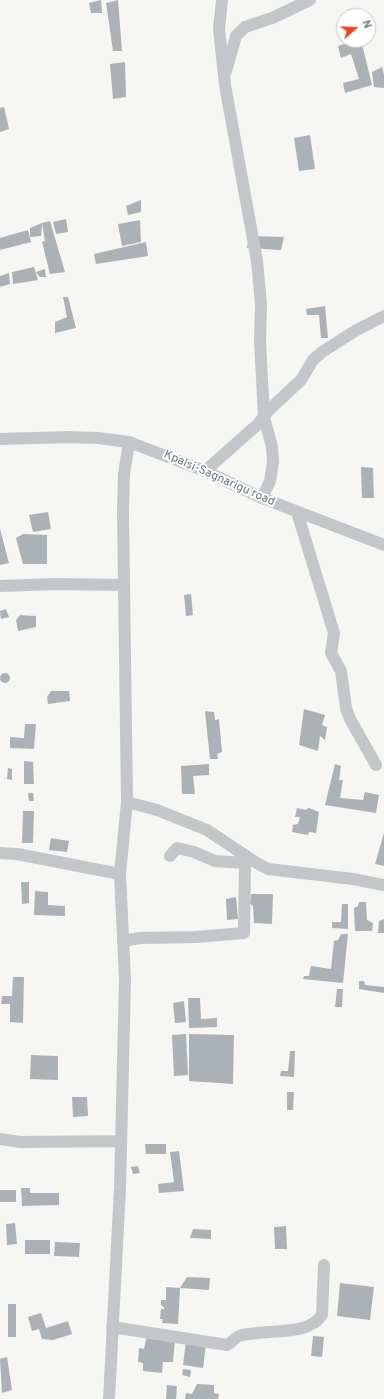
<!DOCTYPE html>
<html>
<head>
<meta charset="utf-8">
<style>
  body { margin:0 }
  #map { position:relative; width:384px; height:1399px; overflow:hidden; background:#f6f6f2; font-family:Overpass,sans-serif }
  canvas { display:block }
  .north { position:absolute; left:336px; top:8px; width:40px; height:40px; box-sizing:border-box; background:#fff; border:1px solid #c1c9ce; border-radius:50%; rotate:71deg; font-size:11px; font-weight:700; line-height:16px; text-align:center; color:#647784 }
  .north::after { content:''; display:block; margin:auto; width:14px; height:18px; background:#e84921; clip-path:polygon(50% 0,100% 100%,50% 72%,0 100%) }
</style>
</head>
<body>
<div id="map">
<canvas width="384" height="1399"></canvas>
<div class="north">N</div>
</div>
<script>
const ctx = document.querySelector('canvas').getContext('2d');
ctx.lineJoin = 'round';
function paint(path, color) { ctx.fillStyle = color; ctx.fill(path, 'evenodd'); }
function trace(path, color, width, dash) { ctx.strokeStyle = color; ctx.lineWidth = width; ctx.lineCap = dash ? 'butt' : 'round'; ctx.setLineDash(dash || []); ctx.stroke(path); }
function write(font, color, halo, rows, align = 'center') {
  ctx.font = font + ' Overpass,sans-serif'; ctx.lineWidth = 4; ctx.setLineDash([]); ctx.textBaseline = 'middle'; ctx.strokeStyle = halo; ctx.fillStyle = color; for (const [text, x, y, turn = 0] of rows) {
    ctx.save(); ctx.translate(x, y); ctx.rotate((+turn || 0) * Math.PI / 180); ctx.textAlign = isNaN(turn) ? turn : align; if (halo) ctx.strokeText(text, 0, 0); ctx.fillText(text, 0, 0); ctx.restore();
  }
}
paint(new Path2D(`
  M101,0L102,13H91L89,3Z
  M118,0L122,51H113L106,3Z
  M356,40H361L372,85L345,93L343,83L359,79L351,54L341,58L338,46Z
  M125,62L126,97L113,99L110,64Z
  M382,67L384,75V88L374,87L372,72Z
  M4,107L9,129L0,132V108Z
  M310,135L315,169L299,171L294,138Z
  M141,200V212L128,215L126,206Z
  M66,219L68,232L56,234L53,222Z
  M140,220L141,242L122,246L118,224Z
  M50,221L65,272L50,274L42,242L45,241L42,223Z
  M42,223L41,236L30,237V228Z
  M28,230L31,242L0,250V238Z
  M249,236L284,237L281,250L247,248Z
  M146,242L148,256L96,264L94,254Z
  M34,267L38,280L13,284L12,272Z
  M45,269L46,277H40L36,272Z
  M9,273L10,284L0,287V276Z
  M63,297H68L76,328L55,333V322L67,317Z
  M325,306L328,338H321L319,315H307L306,309Z
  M361,467L373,468L374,498H362Z
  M48,512L51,529L33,532L29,515Z
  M0,529L9,563L0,565Z
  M23,534L47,535V564H23L16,538Z
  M191,594L193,615L186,616L184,595Z
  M6,609L9,617L1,619L0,611Z
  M20,615L36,616V627L18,631L16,620Z
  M0 678a5 5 0 1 1 10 0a5 5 0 1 1-10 0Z
  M51,691H69L70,701L48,704L47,697Z
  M304,709L325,715L322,725L327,727L325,740L320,736L318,751L299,745Z
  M205,711L214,712L215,720L219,719L222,752L217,754L218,759H210Z
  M25,724H36L34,749L10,748V737L24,738Z
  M24,761L33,762L34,784H24Z
  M209,764V775L193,776L195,794H182L181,766Z
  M335,764L341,766L339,780H343L340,798L363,800L365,792L379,795L376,813L325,805Z
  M8,768L12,769V780L7,779Z
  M28,793H33L34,801H29Z
  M297,808L305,810L309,808L319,812L316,833L309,832L308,835L292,832L293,825L298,824L300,817H295Z
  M23,811H34L33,843H22Z
  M384,833V866L375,864Z
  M51,838L69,841L67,852L49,850Z
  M21,882H29V903L22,904Z
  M35,891L48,892V905L65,906V916L34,915Z
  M251,894H273L272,924L254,923L253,906L250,904Z
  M236,897L238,919L227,920L226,899Z
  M359,902H366L367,920L373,923L372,931H355L354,908L358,906Z
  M342,904H348V929L332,928V922H341Z
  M384,919V933H378L379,921Z
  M341,934H348L343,983L303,979L304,976H309L311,966L331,969L334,941L338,940Z
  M13,977H24L23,1023L10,1022V1004H1L2,996H12Z
  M359,981H364L365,985L384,987V993L359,989Z
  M337,989H343L342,1007H335Z
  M188,998H200L201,1019L217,1018V1027L189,1028Z
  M184,1001L186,1022L175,1023L173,1003Z
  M186,1034L188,1075L174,1076L172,1035Z
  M189,1034L234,1035L233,1084L189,1081Z
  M290,1051H295L294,1077L280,1076L281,1071H288Z
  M31,1055L58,1056V1080L30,1079Z
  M287,1092H294L293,1110H287Z
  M72,1097H87L88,1116L73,1117Z
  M145,1144H166V1154H146Z
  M179,1151L184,1191L159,1193L158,1184L174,1182L170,1152Z
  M138,1166L140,1173L133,1174L131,1167Z
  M21,1188H30V1193H59V1205L22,1206Z
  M0,1190H16V1202H0Z
  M15,1223L17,1244L7,1245L6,1224Z
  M286,1226L287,1249H275L274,1227Z
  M193,1229L211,1230V1239L190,1238Z
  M25,1240H50V1254H25Z
  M55,1242L80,1243L79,1257L54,1256Z
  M187,1277L210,1278L209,1290L180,1288Z
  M340,1283L374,1287L370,1320L337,1316Z
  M166,1287L180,1288L178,1324L162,1323L163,1319H160L161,1309H164V1307L161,1305V1300H166Z
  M8,1304H16V1337H8Z
  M41,1313L46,1328L68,1321L72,1334L53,1340L42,1339L39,1329L32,1331L28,1317Z
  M147,1335L175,1340L173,1362H163L162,1373L143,1371V1363L138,1362L139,1348L144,1349Z
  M313,1336L324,1337L322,1357L311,1356Z
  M186,1341L206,1344L203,1368L183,1365Z
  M7,1357L12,1390L2,1393L0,1359Z
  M183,1369L191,1370L190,1377L182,1375Z
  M197,1384L214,1385V1393L219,1394L218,1399H185L186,1393L192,1394Z
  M167,1385L177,1386L176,1399H166Z`), '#aab2b8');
trace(new Path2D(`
  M222,0L219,29L225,85L257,261L261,304L260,341L264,417L272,447L273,462L270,481L262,498
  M226,71L236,36L245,27L272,18L310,0
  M0,439L69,437L98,438L129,442L205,471L262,498L384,545
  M205,471L257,425L270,409L301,380L313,360L322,352L355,331L384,316
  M297,512L334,633L331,653L341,671L346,708L350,719L376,765
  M0,586L56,584L124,585
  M127,802L157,810L207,830L255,862L268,869L353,879L384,885
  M0,853L17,854L120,874
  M123,941L140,938L196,937L244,933L245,863L215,861L194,852L177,848L170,856
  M0,1139L20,1142L121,1141
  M112,1327L227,1345C232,1343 234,1338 239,1336C263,1328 307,1338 322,1315L324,1265
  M109,1399L120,1188L125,980L120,874L127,802L123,512L124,474L129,442`), '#c3c7ca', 12);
write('12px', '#647784', '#fff', [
  ["Kpalsi-Sagnarigu road",219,479,24]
]);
</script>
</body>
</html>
